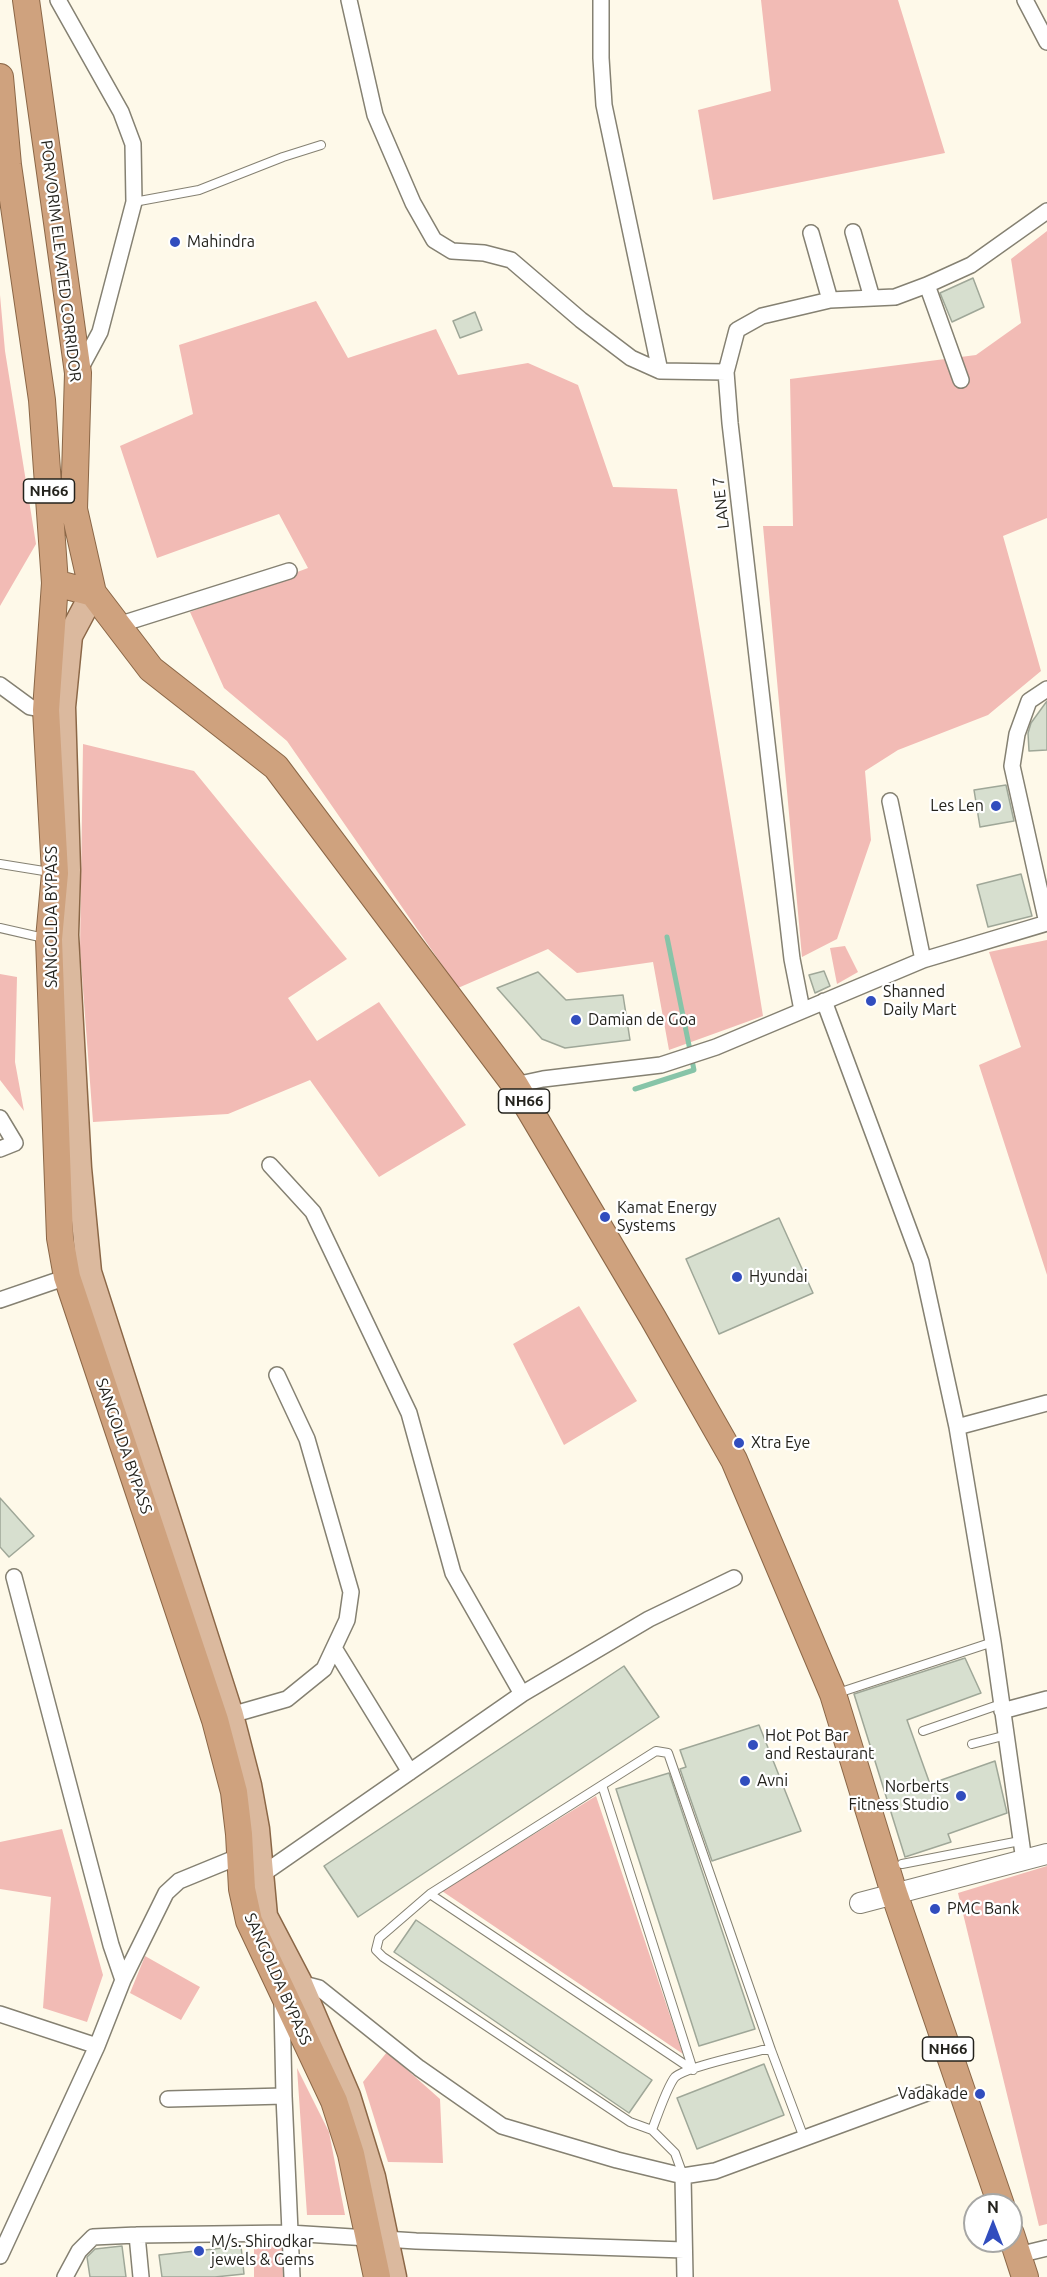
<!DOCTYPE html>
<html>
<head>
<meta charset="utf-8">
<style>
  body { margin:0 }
  #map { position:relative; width:1047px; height:2277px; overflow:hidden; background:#fef9e9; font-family:Ubuntu,sans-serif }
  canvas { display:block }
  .north { position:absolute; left:963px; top:2193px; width:60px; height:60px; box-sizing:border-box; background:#fff; border:2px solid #a7a7a5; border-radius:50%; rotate:0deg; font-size:16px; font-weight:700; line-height:24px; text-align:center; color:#24231d }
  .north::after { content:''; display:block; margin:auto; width:21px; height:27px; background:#314dbe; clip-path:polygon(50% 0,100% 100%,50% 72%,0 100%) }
</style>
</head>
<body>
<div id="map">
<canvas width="1047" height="2277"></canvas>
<div class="north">N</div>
</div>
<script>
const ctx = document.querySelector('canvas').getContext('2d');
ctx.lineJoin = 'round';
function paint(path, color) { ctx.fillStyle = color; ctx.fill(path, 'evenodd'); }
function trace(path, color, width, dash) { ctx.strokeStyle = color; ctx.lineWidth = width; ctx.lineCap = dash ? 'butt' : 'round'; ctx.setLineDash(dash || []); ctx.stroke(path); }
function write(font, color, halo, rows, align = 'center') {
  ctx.font = font + ' Ubuntu,sans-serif'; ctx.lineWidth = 4.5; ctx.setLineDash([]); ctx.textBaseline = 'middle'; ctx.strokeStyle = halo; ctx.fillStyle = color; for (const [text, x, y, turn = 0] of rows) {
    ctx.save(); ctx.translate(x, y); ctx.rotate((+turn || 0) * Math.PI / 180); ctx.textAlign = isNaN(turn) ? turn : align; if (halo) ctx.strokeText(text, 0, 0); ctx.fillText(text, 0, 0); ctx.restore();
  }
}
paint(new Path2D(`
  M761,0H898L945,153L713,200L698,110L771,91Z
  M1047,231V518L1003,536L1041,671L988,715L898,750L865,771L871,840L837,939L802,957L763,526H793L790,379L976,355L1021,323L1011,259Z
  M0,295L5,351L36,544L0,606Z
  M316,301L348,358L436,329L458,375L528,363L578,385L613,487L677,489L763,1016L669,1050L653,962L577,973L548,949L458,988L287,741L224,688L190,612L308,568L279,514L157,558L120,446L193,414L179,345Z
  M83,744L194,771L347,959L288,998L317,1041L379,1002L466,1125L379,1177L310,1080L228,1114L93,1122L80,949Z
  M1047,940V1275L979,1065L1021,1047L989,952Z
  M845,946L858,972L837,984L830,948Z
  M0,974L17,977L15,1062L24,1111L0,1080Z
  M579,1306L637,1401L564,1445L513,1344Z
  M596,1796L683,2054L442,1891Z
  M62,1829L103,1975L87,2022L43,2008L51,1897L0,1889V1842Z
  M1047,1866V2224L1039,2226L958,1893Z
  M145,1956L200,1987L181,2020L130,1993Z
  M387,2052L440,2099L443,2163L388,2162L363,2082Z
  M297,2068L329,2132L345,2215H307Z
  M254,2241L282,2245L283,2277H254Z`), '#f2bbb5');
trace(new Path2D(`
  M635,1089L694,1070L667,937`), '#87c4a8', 5);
const building = new Path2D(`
  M973,278L984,307L952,322L940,293Z
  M475,312L482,330L460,338L453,321Z
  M1047,701V750L1029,751L1028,733L1031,723Z
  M1006,785L1014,821L980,827L974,790Z
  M1021,874L1032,916L988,927L977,885Z
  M824,971L830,986L815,993L809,975Z
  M538,972L566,1000L623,995L630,1040L565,1048L542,1039L497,988Z
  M779,1218L813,1293L719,1334L686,1259Z
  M0,1498L34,1536L9,1557L0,1547Z
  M965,1658L981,1693L907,1720L930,1784L995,1761L1007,1813L948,1834L951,1842L905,1857L854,1694Z
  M624,1666L659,1717L358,1917L324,1866Z
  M759,1725L801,1831L712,1861L680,1769L686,1767L680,1750Z
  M669,1773L755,2029L699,2046L616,1789Z
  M416,1920L652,2080L629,2113L394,1952Z
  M764,2064L784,2115L697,2149L677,2098Z
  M122,2246L126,2277H90L87,2257L95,2249Z
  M241,2246L244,2274L215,2277H162L159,2255Z`);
paint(building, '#d7dfcf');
trace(building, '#9fa798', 1.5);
const service = new Path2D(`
  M134,202L199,190L283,157L321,145
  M0,864L50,872
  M0,928L44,938
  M838,1693L993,1642
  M923,1731L1001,1704
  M972,1744L1007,1735
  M602,1785L693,2070
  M902,1864L1020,1841
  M430,1894L693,2070
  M652,2130L630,2122L383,1957L376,1950L379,1938L430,1894L656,1751L668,1753L771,2050
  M683,2175L675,2153L652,2130C656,2119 668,2085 675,2077C686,2067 744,2055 762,2050H771L804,2138`);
const minor = new Path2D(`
  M58,0L121,112L133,144L134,202L100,332L79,371
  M349,0L375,115L413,203L434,240L452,251L484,253L511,260L581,320L631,358L660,371L726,372
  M601,0V58L604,105L660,371
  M1025,0L1047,42
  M853,232L872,298
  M811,233L830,300
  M927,285L961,380
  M118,625L289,571
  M0,685L30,707L46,710
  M890,801L923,960
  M1047,923L1012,766L1017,734L1029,701L1047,689
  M824,1001L921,1262L957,1427L993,1642L1024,1861
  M802,1010L792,959L730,423L726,372L737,330L762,316L830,300L895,297L927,285L971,265L1047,211
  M515,1085L543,1079L661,1065L716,1047L923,960L1047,923
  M0,1118L15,1143L0,1149
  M270,1165L313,1212L409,1413L453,1573L522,1694
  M0,1300L67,1277
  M957,1427L1047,1403
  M14,1577L111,1945L123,1980
  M334,1648L410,1772
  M1002,1711L1047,1699
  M224,1717L287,1699L324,1669L347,1620L351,1592L307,1439L277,1375
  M257,1878L522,1694L649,1619L734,1578
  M296,1982L319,1988L419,2068L502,2126L617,2160L683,2176L715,2171L927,2093
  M282,2003L284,2096L292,2277
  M0,2014L97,2046
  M168,2099L284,2096
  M683,2176L685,2277
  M1018,2255L1047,2248
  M0,2256L97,2046L123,1980L166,1893L179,1881L240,1856
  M65,2277L79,2251L93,2237L137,2235
  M141,2277L137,2235L289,2233L416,2241L684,2250`);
const tertiary = new Path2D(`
  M860,1903L1047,1854`);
const primary = new Path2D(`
  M93,593L70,636L63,707L68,870L66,935L79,1168L89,1272L231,1715L249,1785L257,1829L265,1916L299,1981L348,2096L373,2177L394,2277`);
const trunk = new Path2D(`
  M26,0L78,373L74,509L93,593
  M0,77L8,165L42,400L55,583L46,710L55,873L49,939L60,1238L67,1277L215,1720L234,1792L239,1834L242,1889L249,1921L334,2101L351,2154L377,2277
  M55,583L93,593L151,669L276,767L515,1085L653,1318L734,1460L833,1694L894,1893L1001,2205
  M1011,2234L1025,2277`);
trace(service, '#858172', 10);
trace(minor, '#858172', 18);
trace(tertiary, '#858172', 22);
trace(primary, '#8b6747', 27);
trace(trunk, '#8b6747', 28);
trace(service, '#fff', 8);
trace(minor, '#fff', 15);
trace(tertiary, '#fff', 20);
trace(primary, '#dbb99e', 24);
trace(trunk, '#cfa27e', 26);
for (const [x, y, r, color] of [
  [175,242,6,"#314dbe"],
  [996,806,6,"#314dbe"],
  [871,1001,6,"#314dbe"],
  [576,1020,6,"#314dbe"],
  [605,1217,6,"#314dbe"],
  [737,1277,6,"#314dbe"],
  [739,1443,6,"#314dbe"],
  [753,1745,6,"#314dbe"],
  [745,1781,6,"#314dbe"],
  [961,1796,6,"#314dbe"],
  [935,1909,6,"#314dbe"],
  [980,2094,6,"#314dbe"],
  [199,2251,6,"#314dbe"]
]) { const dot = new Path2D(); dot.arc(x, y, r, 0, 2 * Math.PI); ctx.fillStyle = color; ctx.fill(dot); trace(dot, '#fff', 2); }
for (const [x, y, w] of [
  [49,491,51],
  [524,1101,51],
  [948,2049,51]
]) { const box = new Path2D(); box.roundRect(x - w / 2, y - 12, w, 24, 4.5); ctx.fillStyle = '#fff'; ctx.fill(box); trace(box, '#24231d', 1.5); }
write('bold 15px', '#24231d', null, [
  ["NH66",49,491],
  ["NH66",524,1101],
  ["NH66",948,2049]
]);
write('16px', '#24231d', '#fff', [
  ["Mahindra",187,242],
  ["Les Len",984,806,"right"],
  ["Shanned",883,992],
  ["Daily Mart",883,1010],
  ["Damian de Goa",588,1020],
  ["Kamat Energy",617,1208],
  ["Systems",617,1226],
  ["Hyundai",749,1277],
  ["Xtra Eye",751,1443],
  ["Hot Pot Bar",765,1736],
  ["and Restaurant",765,1754],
  ["Avni",757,1781],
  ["Norberts",949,1787,"right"],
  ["Fitness Studio",949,1805,"right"],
  ["PMC Bank",947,1909],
  ["Vadakade",968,2094,"right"],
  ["M/s. Shirodkar",211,2242],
  ["jewels & Gems",211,2260]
], 'left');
write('16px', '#24231d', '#fff', [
  ["PORVORIM ELEVATED CORRIDOR",61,261,83],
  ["LANE 7",721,503,-96],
  ["SANGOLDA BYPASS",52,917,-90],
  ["SANGOLDA BYPASS",124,1446,71],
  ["SANGOLDA BYPASS",278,1979,66]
]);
</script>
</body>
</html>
